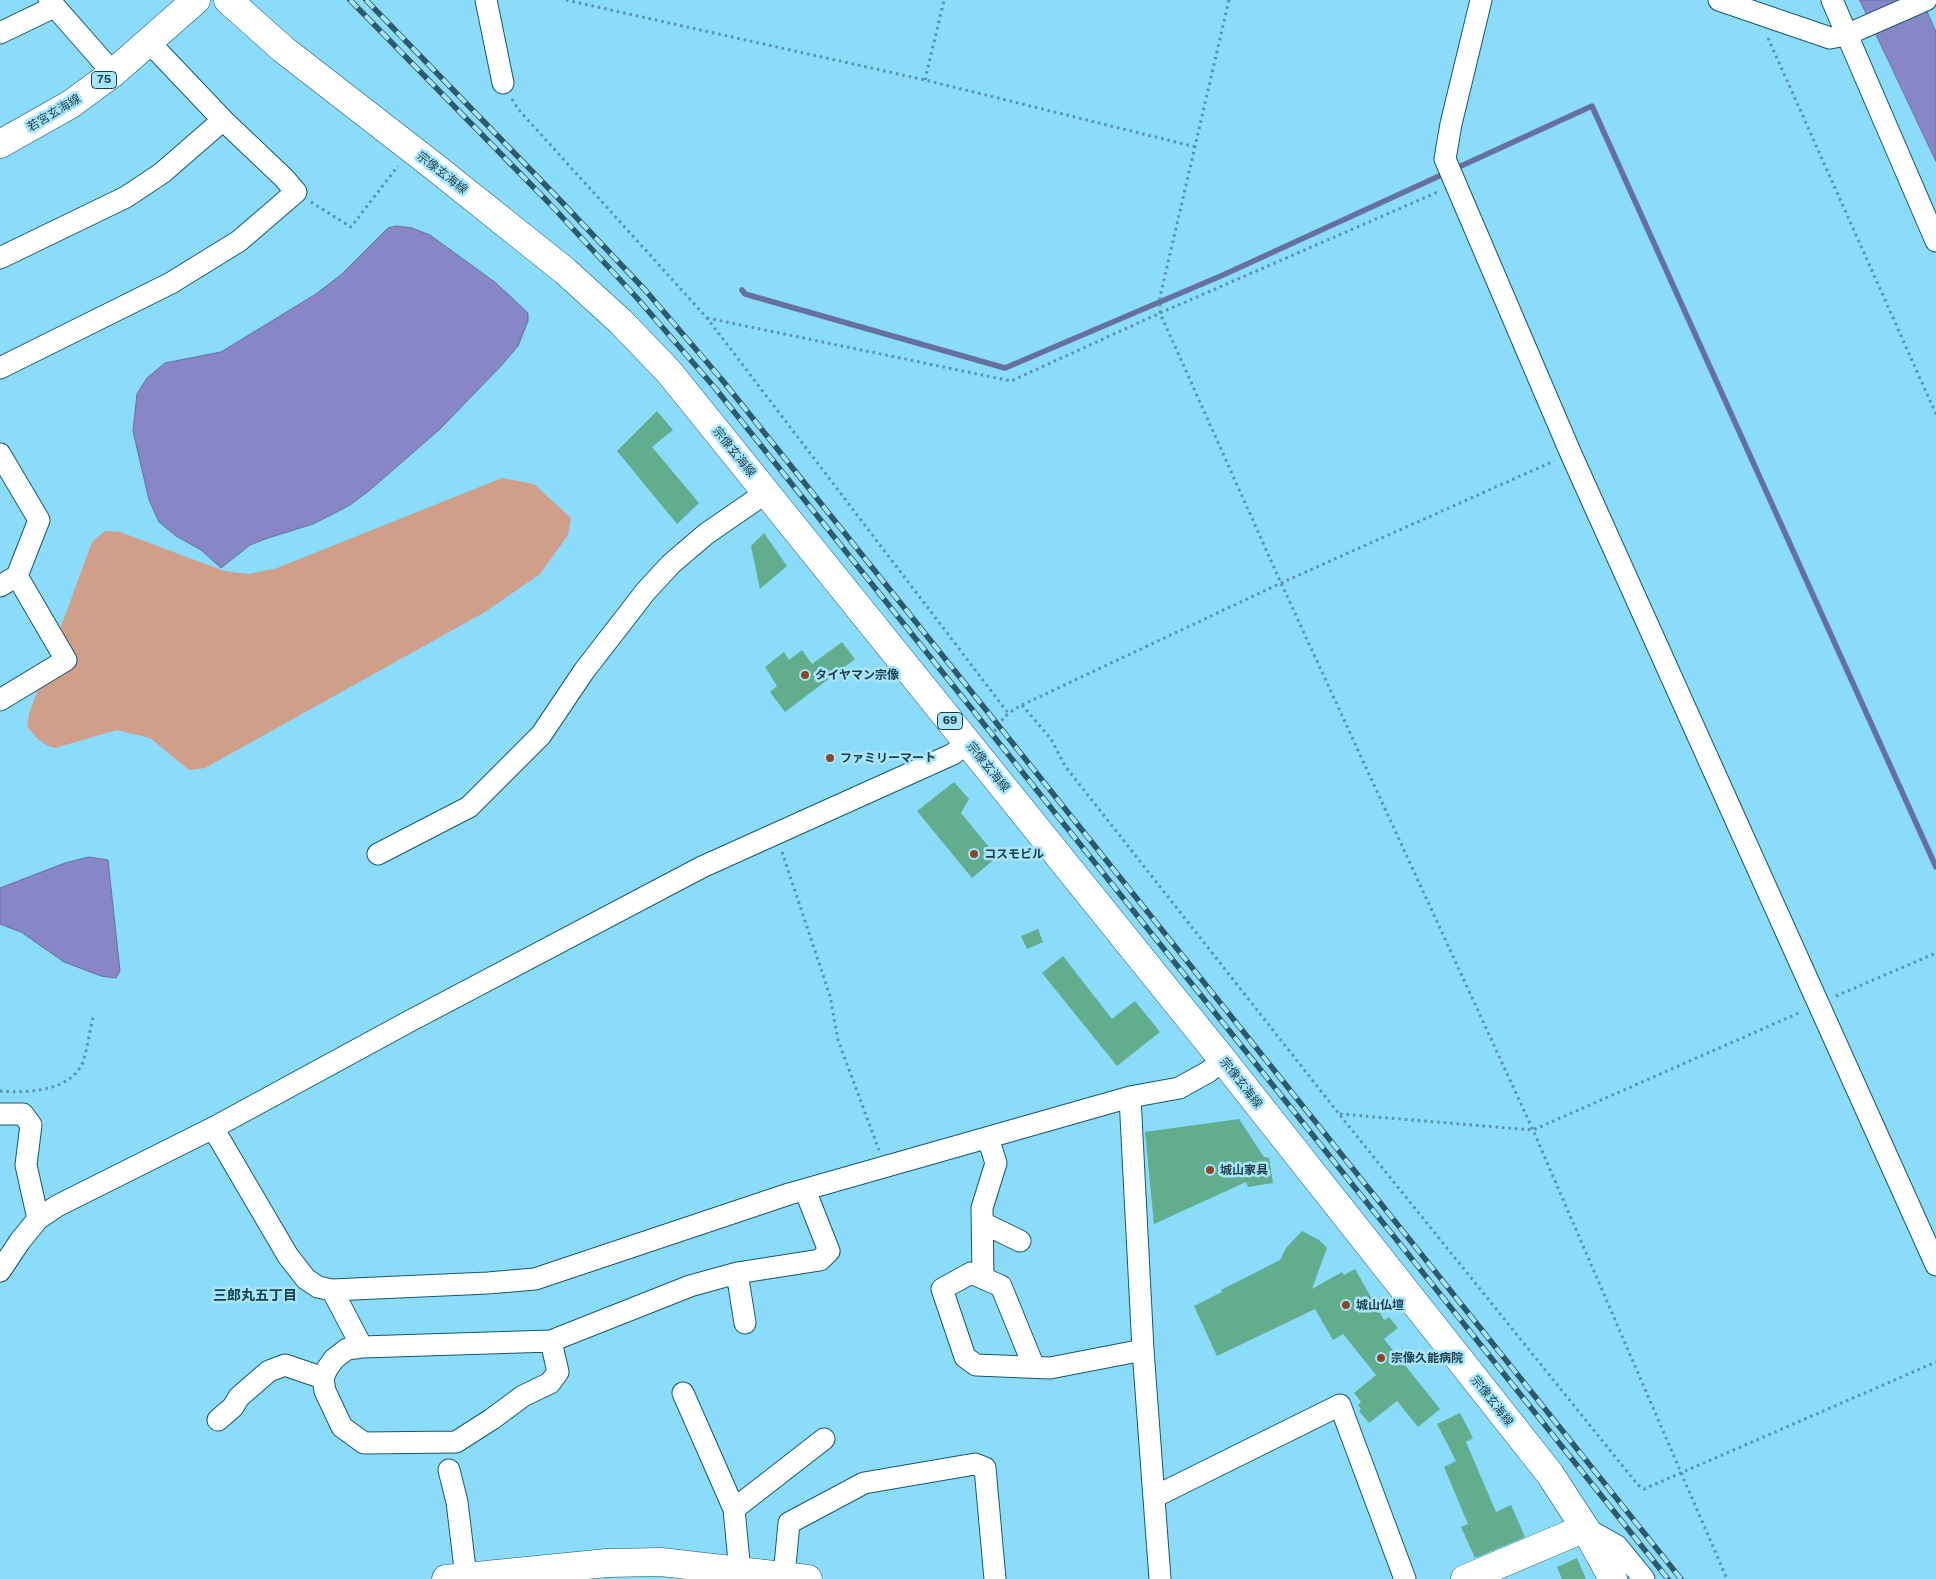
<!DOCTYPE html>
<html>
<head>
<meta charset="utf-8">
<style>
  body { margin:0 }
  canvas { display:block; background:#8bdbfa }
</style>
</head>
<body>
<canvas width="1936" height="1579"></canvas>
<script>
const ctx = document.querySelector('canvas').getContext('2d');
ctx.lineJoin = 'round';
function paint(path, color) { ctx.fillStyle = color; ctx.fill(path, 'evenodd'); }
function trace(path, color, width, dash) { ctx.strokeStyle = color; ctx.lineWidth = width; ctx.lineCap = dash ? 'butt' : 'round'; ctx.setLineDash(dash || []); ctx.stroke(path); }
function write(font, color, halo, rows, align = 'center') {
  ctx.font = font + ' "Public Sans","Noto Sans JP",sans-serif'; ctx.lineWidth = 5; ctx.setLineDash([]); ctx.textBaseline = 'middle'; ctx.strokeStyle = halo; ctx.fillStyle = color; for (const [text, x, y, turn = 0] of rows) {
    ctx.save(); ctx.translate(x, y); ctx.rotate((+turn || 0) * Math.PI / 180); ctx.textAlign = isNaN(turn) ? turn : align; if (halo) ctx.strokeText(text, 0, 0); ctx.fillText(text, 0, 0); ctx.restore();
  }
}
paint(new Path2D(`
  M502,478L534,484L571,518L568,535L540,574L485,612L205,768L189,770L150,738L117,730L55,748C42,745 35,737 27,726L29,714L92,542L105,531L120,532L224,571L249,574L277,568Z`), '#cf9f8a');
const water = new Path2D(`
  M1860,0H1922L1936,32V161Z
  M397,226L412,228L430,235L496,283L528,313V321L518,346L500,367L440,429L370,490L350,505L331,515L313,524L265,539L250,545L221,568L201,550L176,536L159,522L149,500L133,431L137,394L147,378L165,363L221,352L316,294L342,274L388,228Z
  M89,857L108,860L120,971L116,978L101,976L64,962L21,932L0,924V888L65,863Z`);
paint(water, '#8786c6');
trace(water, '#6670a0', 1);
trace(new Path2D(`
  M742,290L745,294L1005,368L1223,275L1592,106L1936,867`), '#6670a0', 5.5);
paint(new Path2D(`
  M657,411L673,430L652,447L699,503L677,524L617,451Z
  M764,533L787,566L760,589L751,546Z
  M842,642L855,659L785,712L770,692L777,686L765,667L784,652L789,660L802,650L812,664Z
  M954,782L969,799L961,813L997,857L972,878L917,811Z
  M1038,929L1043,942L1027,949L1021,936Z
  M1063,956L1112,1019L1135,1001L1160,1032L1117,1066L1042,973Z
  M1239,1119L1264,1157L1269,1158L1273,1183L1248,1187L1246,1182L1154,1224L1145,1132Z
  M1302,1231L1319,1240L1327,1248L1312,1289L1342,1272L1344,1275L1355,1269L1384,1320L1389,1317L1398,1328L1384,1339L1440,1409L1418,1427L1397,1401L1369,1423L1359,1411L1361,1409L1358,1405L1361,1402L1354,1393L1376,1375L1343,1334L1333,1340L1315,1309L1217,1356L1194,1306L1222,1292L1221,1290L1280,1260L1286,1248Z
  M1460,1413L1473,1438L1466,1442L1496,1512L1511,1505L1525,1537L1475,1558L1461,1527L1468,1524L1444,1467L1456,1461L1437,1424Z
  M1577,1558L1586,1579H1562L1557,1567Z`), '#62ad8d');
const street = new Path2D(`
  M49,0L113,73
  M486,0L503,83
  M1481,0L1451,124L1445,159L1571,454L1936,1265
  M1719,0L1830,38L1846,35L1926,0
  M1832,0L1936,241
  M0,33L54,7
  M0,258L126,197L162,173L223,120
  M0,368L171,283L239,241L296,192L284,178L223,120L149,42
  M0,454L39,520L17,576L0,586
  M0,700L66,660L17,576
  M378,854L469,807L541,735L584,671L646,591L671,564L706,534L767,492
  M1130,1097L1143,1350L1160,1579
  M0,1114H23L31,1125L26,1165L38,1219
  M213,1128L288,1256L306,1279L318,1287L332,1290L488,1283L535,1279L789,1194L1130,1097L1179,1088L1208,1072L1223,1060
  M983,1223L1020,1241
  M0,1271L20,1241L38,1219L57,1206L213,1128L408,1022L702,867L953,754L967,743
  M737,1273L745,1323
  M983,1278L982,1208L996,1163L988,1138
  M332,1290L362,1347
  M551,1341L558,1372L550,1383L523,1396L492,1419L456,1442L364,1443L342,1427L325,1391L323,1378L327,1369L334,1359L347,1349L362,1347L551,1341L690,1286L737,1273L820,1260L829,1251L805,1190
  M1034,1367L1001,1286L971,1273L942,1289L965,1357L976,1365L1050,1368L1143,1350
  M683,1393L734,1509
  M218,1420L233,1407L239,1397L269,1371L285,1365L323,1378
  M449,1470L457,1502L466,1577
  M1154,1497L1340,1405L1405,1579
  M1585,1528L1617,1546L1644,1579
  M784,1576L789,1523L864,1483L975,1464L985,1468L995,1579
  M739,1579L740,1572L734,1509L824,1439`);
const secondary = new Path2D(`
  M446,1579L607,1563L661,1562L808,1579
  M1465,1579L1585,1528`);
const primary = new Path2D(`
  M228,0L284,50L431,164L565,271L621,322L669,372L1223,1060L1550,1474L1585,1528L1613,1579
  M0,144L71,104L113,73L196,0`);
trace(street, '#17586d', 23);
trace(secondary, '#17586d', 29);
trace(primary, '#17586d', 29);
trace(new Path2D(`
  M566,0L925,80L1196,147
  M1229,0L1160,297V313L1281,583L1533,1130L1727,1579
  M1768,38L1936,414
  M925,80L944,0
  M512,99L518,109L707,318L1008,713
  M311,202L351,227L398,166
  M707,318L1011,381L1160,313L1440,191
  M1022,705L1051,739L1065,766L1339,1114L1638,1485L1644,1489L1936,1362
  M991,737C1001,720 1005,714 1022,705L1281,583L1554,461
  M782,852L830,996L838,1040L879,1150
  M1836,996L1936,953
  M0,1091C26,1093 66,1092 81,1066C86,1058 90,1029 93,1017
  M1340,1114L1533,1130L1801,1012`), '#5893a9', 3, [2.5, 4]);
trace(street, '#fff', 21);
trace(secondary, '#fff', 28);
trace(primary, '#fff', 28);
const rail = new Path2D(`
  M350,0L550,204L637,298L715,388L1668,1579
  M366,0L557,197L646,291L723,381L1681,1579`);
trace(rail, '#2e5968', 5.5);
trace(rail, '#a8e6ff', 4, [11]);
for (const [x, y, r, color] of [
  [805,675,5,"#8e4624"],
  [830,758,5,"#8e4624"],
  [974,854,5,"#8e4624"],
  [1210,1170,5,"#8e4624"],
  [1346,1305,5,"#8e4624"],
  [1381,1358,5,"#8e4624"]
]) { const dot = new Path2D(); dot.arc(x, y, r, 0, 2 * Math.PI); ctx.fillStyle = color; ctx.fill(dot); trace(dot, '#a8e6ff', 2); }
for (const [x, y, w] of [
  [104,80,25],
  [950,721,25]
]) { const box = new Path2D(); box.roundRect(x - w / 2, y - 8.5, w, 17, 4); ctx.fillStyle = '#a8e6ff'; ctx.fill(box); trace(box, '#193b47', 1); }
write('bold 11px', '#193b47', null, [
  ["75",104,80],
  ["69",950,721]
]);
write('12px', '#193b47', '#a8e6ff', [
  ["若宮玄海線",54,113,-31],
  ["宗像玄海線",442,173,38],
  ["宗像玄海線",734,452,51],
  ["宗像玄海線",988,767,51],
  ["宗像玄海線",1241,1083,52],
  ["宗像玄海線",1492,1401,52]
]);
write('bold 12px', '#193b47', '#a8e6ff', [
  ["タイヤマン宗像",815,675],
  ["ファミリーマート",840,758],
  ["コスモビル",984,854],
  ["城山家具",1220,1170],
  ["城山仏壇",1356,1305],
  ["宗像久能病院",1391,1358]
], 'left');
write('bold 14px', '#164150', '#a8e6ff', [
  ["三郎丸五丁目",255,1296]
]);
</script>
</body>
</html>
